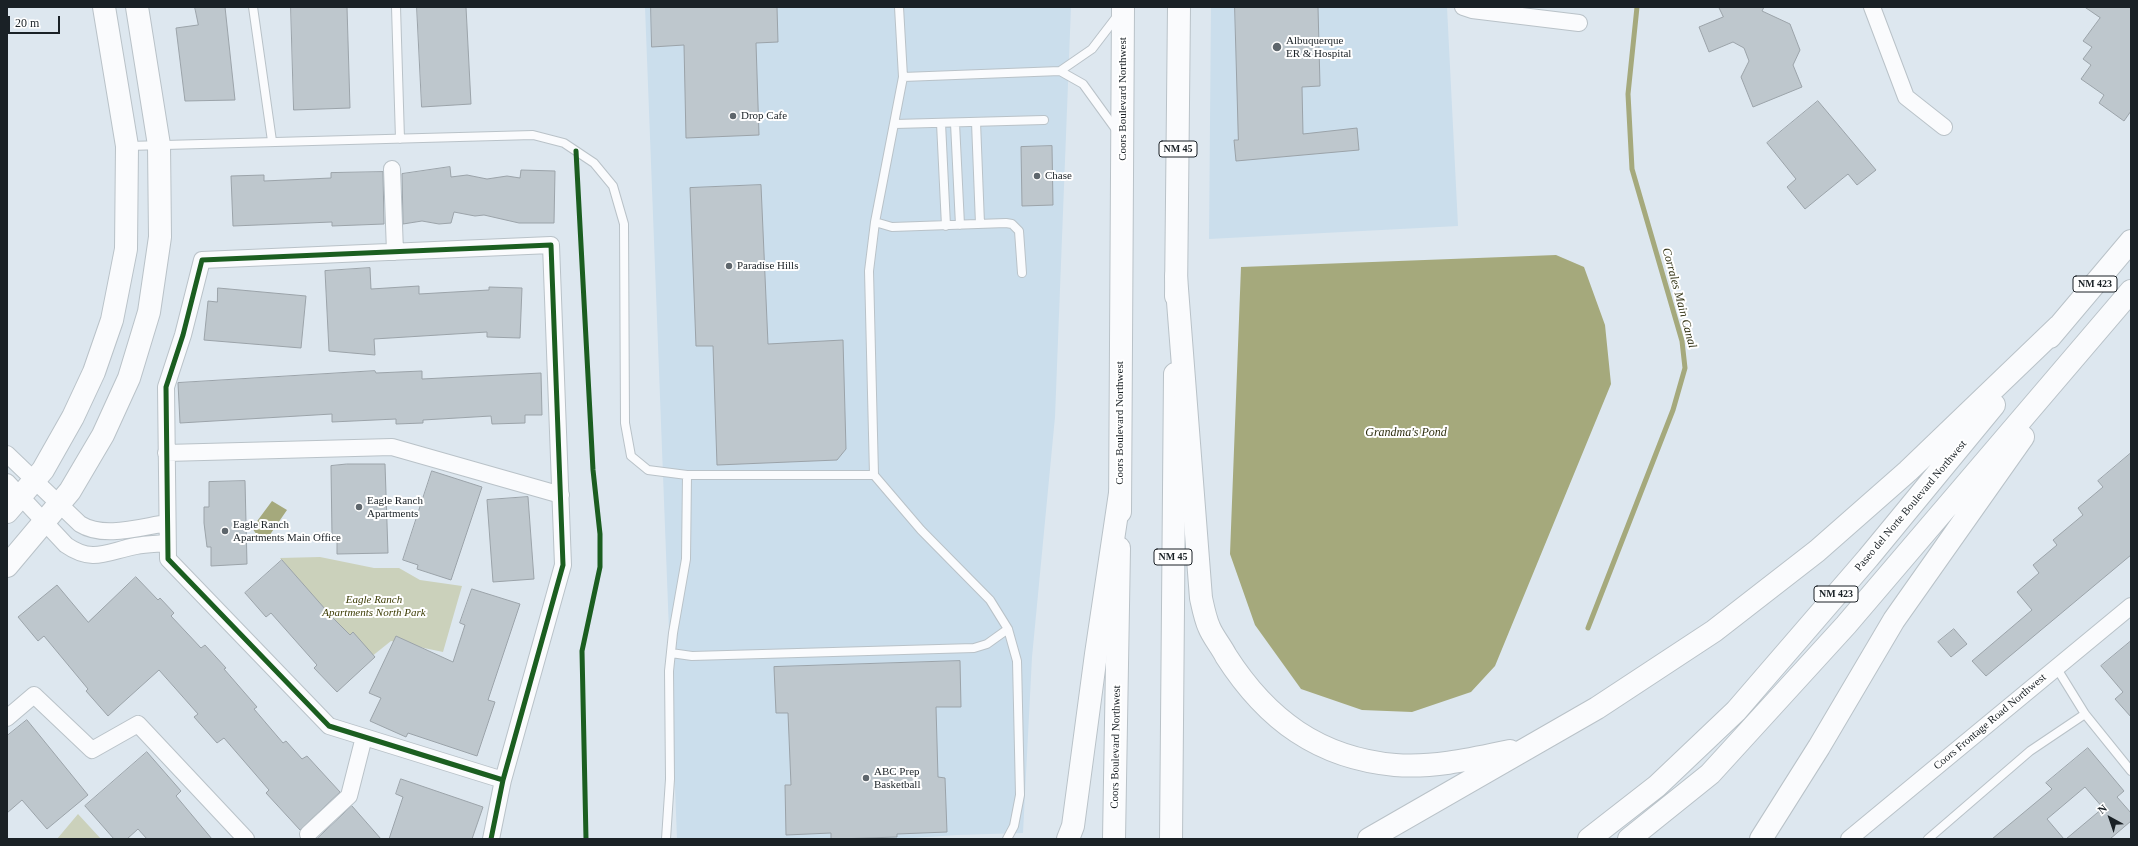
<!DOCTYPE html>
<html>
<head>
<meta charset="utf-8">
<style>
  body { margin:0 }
  #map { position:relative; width:2138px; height:846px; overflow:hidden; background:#dde7ef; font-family:"Times New Roman",serif }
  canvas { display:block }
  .frame { position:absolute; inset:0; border:8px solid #1a2126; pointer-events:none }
  .north { position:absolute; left:2090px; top:798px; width:40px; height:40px; -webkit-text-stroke:3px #fff; paint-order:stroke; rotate:320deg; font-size:11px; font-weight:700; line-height:16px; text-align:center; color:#1a2126 }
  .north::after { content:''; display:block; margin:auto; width:14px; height:18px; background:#1a2126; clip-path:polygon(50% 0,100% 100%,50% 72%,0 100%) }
  .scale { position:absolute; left:8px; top:16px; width:52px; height:18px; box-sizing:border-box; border:2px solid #1a2126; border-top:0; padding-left:5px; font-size:12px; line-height:14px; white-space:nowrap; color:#1a2126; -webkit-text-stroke:3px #fff; paint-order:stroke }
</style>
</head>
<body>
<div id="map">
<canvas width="2138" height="846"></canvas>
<div class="frame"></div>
<div class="north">N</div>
<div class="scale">20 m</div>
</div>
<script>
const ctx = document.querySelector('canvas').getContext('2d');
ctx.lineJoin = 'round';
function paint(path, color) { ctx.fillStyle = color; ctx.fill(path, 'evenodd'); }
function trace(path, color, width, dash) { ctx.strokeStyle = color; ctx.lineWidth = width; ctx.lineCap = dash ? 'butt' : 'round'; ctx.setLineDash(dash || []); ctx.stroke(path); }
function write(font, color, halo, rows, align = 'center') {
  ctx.font = font + ' "Times New Roman",serif'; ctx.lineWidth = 4; ctx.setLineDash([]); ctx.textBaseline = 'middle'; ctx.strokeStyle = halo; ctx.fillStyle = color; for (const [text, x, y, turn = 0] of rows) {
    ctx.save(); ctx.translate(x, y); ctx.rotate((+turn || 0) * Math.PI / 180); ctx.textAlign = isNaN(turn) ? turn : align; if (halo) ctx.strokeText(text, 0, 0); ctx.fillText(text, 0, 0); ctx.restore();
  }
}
paint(new Path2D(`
  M645,7H1071L1055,417L1032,657L1023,833L957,835L897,839H677Z
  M1211,7H1447L1458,226L1209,239Z`), '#cbdeec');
paint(new Path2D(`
  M320,557L374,568H399L420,580L462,586L443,652L391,641L371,657L321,606L280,558Z
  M78,814L101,839H57Z`), '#cbd1bb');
paint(new Path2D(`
  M1556,255L1584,267L1605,325L1611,384L1495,666L1471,692L1412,712L1362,710L1301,689L1255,625L1230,554L1241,267Z
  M272,501L287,510L267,539L257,535L252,528Z`), '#a5a97c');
trace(new Path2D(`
  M1588,628L1673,410L1685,368L1682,341L1632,169L1628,94L1637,7`), '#a5a97c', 5);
const building = new Path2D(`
  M195,7H225L235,100L185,101L176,28L198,25Z
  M291,7H347L350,108L294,110Z
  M417,7H466L471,104L422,107Z
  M651,7H777L778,42L756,43L759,135L686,138L684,45L652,47Z
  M1235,7H1318L1320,86L1302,87L1303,134L1357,128L1359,150L1236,161L1234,140H1238Z
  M1719,7H1764L1762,11L1790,24L1800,50L1793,65L1802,87L1753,107L1741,77L1749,61L1744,48L1733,42L1709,52L1699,27L1723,17Z
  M2085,7H2131V111L2124,121L2099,103L2104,95L2081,79L2091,65L2083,59L2092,47L2083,41L2100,18Z
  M1818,101L1876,170L1857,185L1848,174L1805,209L1787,187L1796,179L1767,143Z
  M1052,146L1053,205L1022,206L1021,147Z
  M450,167L451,177L467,175L487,179L507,176L520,178L521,170L555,171L554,223H519L484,215L475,216L454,212L451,223L439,224L422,221L403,224L402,174Z
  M383,172L384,224L332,226V222L233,226L231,176L264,175V181L331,178V173Z
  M761,185L768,344L843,340L846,449L837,460L717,465L713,346H696L690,188Z
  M370,268L371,289L419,286V294L489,290V287L522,288L520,338L487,337V332L374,339L375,355L329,351L325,271Z
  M218,288L306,296L301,348L204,340L208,301L217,302Z
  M375,371L376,373L422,371V379L541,373L542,415H525V423L492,424L491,416L423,420V423L396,424V419L332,422V414L180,423L178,383Z
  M2131,453V555L1986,676L1972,661L2032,610L2017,592L2039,573L2033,565L2057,545L2053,540L2083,515L2078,508L2103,487L2098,481Z
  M347,464H385L388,553L337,554V542H334V536H332L331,466Z
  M432,471L482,487L451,580L417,569L418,565L403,560Z
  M245,481L247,564L211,566V547H207L204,523V507H209V482Z
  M528,497L534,579L493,582L487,500Z
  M282,560L333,618L350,635L353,632L375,657L337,692L314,668L317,665L271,613L266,617L245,593Z
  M136,577L158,600L160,598L174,613L171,616L201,648L205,645L226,668L224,669L257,707L254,709L283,743L286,741L302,759L307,756L340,792L300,830L266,793L269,790L224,738L217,743L194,717L198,714L159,670L108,716L86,691L88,689L44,636L38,641L18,617L57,585L88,622Z
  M472,589L520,604L488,700L495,702L477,756L408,733L406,737L370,721L381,698L369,693L396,636L453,662L465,625L460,623Z
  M1954,629L1967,644L1951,657L1938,642Z
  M2131,641V717L2115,699L2123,692L2101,666Z
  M960,661L961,707H936L938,777L945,778L947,832L897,834V837L837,839H831V833L786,835L785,785H791L788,713H776L774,667Z
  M27,720L88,795L47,829L22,800L7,813V736Z
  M2088,748L2124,791L2117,797L2131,813V821L2110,839H2066L2103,808L2085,787L2047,819L2064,839H1992L2052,789L2046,783Z
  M147,752L181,791L176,796L212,839H147L138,829L127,839H114L85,806Z
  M401,779L483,807L472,839H389L403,797L396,794Z
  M352,806L381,839H317Z`);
paint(building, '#bec7cd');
trace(building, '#9ba3a9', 1);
const lane = new Path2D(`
  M253,7L272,141
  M396,7L400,139
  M899,7L903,77L875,222L869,271L874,475L921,530L990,600L1008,629L1017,661L1020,795L1014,826L1007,839
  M1060,71L1092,49L1118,15
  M903,77L1060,71L1083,84L1117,131
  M976,122L980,224
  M941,123L946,226
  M955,123L960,225
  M895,124L1044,120
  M128,146L533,135L564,143L594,163L613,186L624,224L625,423L631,456L648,470L687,475H874
  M875,222L892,227L1006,223L1012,224L1019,231L1022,273
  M671,653L692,656L974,648L987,644L1008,629
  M2056,667L2085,714L2131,771
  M666,839L670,779L669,671L673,633L686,559L687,475
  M1928,839L2030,751L2085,714`);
const street = new Path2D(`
  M1463,7L1472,10L1579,23
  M1872,7L1906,97L1944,127
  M392,169L395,252
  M166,453L392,447L561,495
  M7,454L80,524C104,539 140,527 167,523
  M7,482L66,545C93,564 108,551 136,546C146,544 157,544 167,543
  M7,718L34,695L92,750L138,724L246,839
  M308,834L349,796L364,737
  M491,839L503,780L329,726L168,559L166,387L183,335L202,260L551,245L563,565L503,780
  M1849,839L2131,606`);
const secondary = new Path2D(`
  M7,512L43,470L73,417L94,372L112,320L126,249L127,146L104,7
  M7,566L70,491L103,435L129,378L149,312L160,237L159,145L137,7`);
const primary = new Path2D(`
  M1176,296L1179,7
  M1120,512L1123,7
  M1114,839L1119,548
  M1171,839L1175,374`);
const highway = new Path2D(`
  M1176,276L1201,598C1203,607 1205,618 1209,627C1213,637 1221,646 1226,656C1267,720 1319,758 1395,765C1434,768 1472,759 1510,751
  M2050,337L2131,241
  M1068,839L1073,826L1096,654L1120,493
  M1369,839L1597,708L1714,631L1817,551L1908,471L2059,326
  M1589,839L1657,786L1736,711L1868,558L1994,405
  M1629,839L1710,774L1846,625L2131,291
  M1761,839L1819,747L1894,620L2023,437`);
trace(lane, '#b9c2c8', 10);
trace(street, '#b9c2c8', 18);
trace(secondary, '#b9c2c8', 24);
trace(primary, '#b9c2c8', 24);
trace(highway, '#b9c2c8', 24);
trace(lane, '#fafbfd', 8);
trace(street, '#fafbfd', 16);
trace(secondary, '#fafbfd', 22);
trace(primary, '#fafbfd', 22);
trace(highway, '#fafbfd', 22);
trace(new Path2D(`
  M576,151L593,470L600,534V567L582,651L586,839
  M491,839L503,780L329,726L168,559L166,387L183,335L202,260L551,245L563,565L503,780`), '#1b5e20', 5);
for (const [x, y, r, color] of [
  [1277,47,5,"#5e666c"],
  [733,116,4,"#5e666c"],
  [1037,176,4,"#5e666c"],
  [729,266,4,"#5e666c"],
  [359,507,4,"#5e666c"],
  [225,531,4,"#5e666c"],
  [866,778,4,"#5e666c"]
]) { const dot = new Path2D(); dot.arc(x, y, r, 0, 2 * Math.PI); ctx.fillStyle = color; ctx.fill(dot); trace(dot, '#fff', 1.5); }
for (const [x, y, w] of [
  [1178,149,38],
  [2095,284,44],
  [1173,557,38],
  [1836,594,44]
]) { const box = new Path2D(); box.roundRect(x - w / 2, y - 8, w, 16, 3); ctx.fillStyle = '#fff'; ctx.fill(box); trace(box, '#1a2126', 1); }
write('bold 10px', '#1a2126', null, [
  ["NM 45",1178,149],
  ["NM 423",2095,284],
  ["NM 45",1173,557],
  ["NM 423",1836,594]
]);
write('11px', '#1a2126', '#fff', [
  ["Albuquerque",1286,41],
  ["ER & Hospital",1286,54],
  ["Drop Cafe",741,116],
  ["Chase",1045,176],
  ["Paradise Hills",737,266],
  ["Eagle Ranch",367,501],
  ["Apartments",367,514],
  ["Eagle Ranch",233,525],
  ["Apartments Main Office",233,538],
  ["ABC Prep",874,772],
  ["Basketball",874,785]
], 'left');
write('11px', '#1a2126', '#fff', [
  ["Coors Boulevard Northwest",1123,99,-90],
  ["Coors Boulevard Northwest",1120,423,-90],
  ["Paseo del Norte Boulevard Northwest",1911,506,-50],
  ["Coors Frontage Road Northwest",1990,722,-40],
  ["Coors Boulevard Northwest",1116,747,-89]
]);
write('italic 11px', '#3d3d05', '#fff', [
  ["Eagle Ranch",374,600],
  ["Apartments North Park",374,613]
]);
write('italic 12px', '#2e2e0f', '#fff', [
  ["Corrales Main Canal",1679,298,75],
  ["Grandma's Pond",1406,433]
]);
</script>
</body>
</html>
